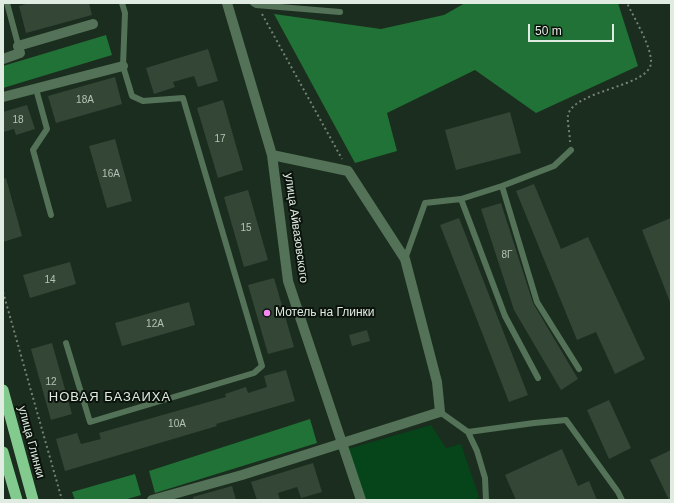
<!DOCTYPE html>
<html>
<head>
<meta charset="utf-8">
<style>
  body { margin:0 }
  #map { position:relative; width:674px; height:503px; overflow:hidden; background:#1b2d1e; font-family:Arial,sans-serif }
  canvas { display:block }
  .frame { position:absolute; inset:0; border:4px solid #e0ece1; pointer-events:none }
  .scale { position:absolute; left:528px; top:24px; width:86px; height:18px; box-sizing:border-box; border:2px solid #e0ece1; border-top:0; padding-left:5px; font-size:12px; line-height:14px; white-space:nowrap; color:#e0ece1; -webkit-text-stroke:3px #0b130c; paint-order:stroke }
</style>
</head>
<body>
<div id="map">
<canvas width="674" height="503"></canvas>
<div class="frame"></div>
<div class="scale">50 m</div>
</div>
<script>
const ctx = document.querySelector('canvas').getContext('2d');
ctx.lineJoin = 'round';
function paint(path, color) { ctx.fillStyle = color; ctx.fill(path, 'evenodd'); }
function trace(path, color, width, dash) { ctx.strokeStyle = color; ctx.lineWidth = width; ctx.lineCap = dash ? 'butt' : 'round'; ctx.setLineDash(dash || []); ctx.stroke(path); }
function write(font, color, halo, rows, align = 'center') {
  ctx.font = font + ' Arial,sans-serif'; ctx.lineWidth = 4; ctx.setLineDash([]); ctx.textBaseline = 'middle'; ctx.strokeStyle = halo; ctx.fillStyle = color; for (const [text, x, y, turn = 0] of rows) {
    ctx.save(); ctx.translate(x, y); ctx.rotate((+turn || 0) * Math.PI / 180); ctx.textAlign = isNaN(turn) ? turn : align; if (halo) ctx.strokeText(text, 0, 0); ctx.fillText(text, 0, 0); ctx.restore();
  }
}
paint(new Path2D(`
  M431,425L446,448L461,444L479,497L475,500H364L348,449Z`), '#054519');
paint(new Path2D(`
  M465,3H618L638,66L536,113L475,70L387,113L397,151L355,163L274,14L381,29L444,15Z
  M106,35L112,55L3,88V66Z
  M310,419L317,443L155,493L149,471Z
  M135,474L141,495L124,500H75L72,492Z`), '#217236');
paint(new Path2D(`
  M29,3H89L92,15L26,33L19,6Z
  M208,49L218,81L198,87L194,76L173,82L175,87L154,94L146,68Z
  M115,77L122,104L56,123L48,96Z
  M223,100L243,170L218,178L197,108Z
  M27,105L35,129L16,135L14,129L3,132V112Z
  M510,112L521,153L456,170L445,130Z
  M115,139L132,201L107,208L89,146Z
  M6,178L22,236L3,242V179Z
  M534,184L561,249L588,237L645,359L615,374L596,332L577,340L516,191Z
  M248,190L268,260L244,267L224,197Z
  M501,203L533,303L578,379L561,390L514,310L481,209Z
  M459,218L528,395L509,402L440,225Z
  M671,218V302H670L642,230Z
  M70,262L76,284L30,298L23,275Z
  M274,278L294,347L268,354L248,285Z
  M189,302L195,325L122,346L115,323Z
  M367,330L370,341L352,346L349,335Z
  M52,343L72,414L51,420L31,349Z
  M286,370L295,401L216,424L217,426L65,471L56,439L77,433L81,444L101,439L99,433L226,397L225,394L246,387L248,393L267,387L264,376Z
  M609,400L631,448L609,459L587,410Z
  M562,449L578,486L589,481L597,500H516L505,475Z
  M671,450V500H669L650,460Z
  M313,463L322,492L301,498L297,487L278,493L280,500H257L251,482Z
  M232,486L236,500H193V497Z`), '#344736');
trace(new Path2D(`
  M262,14L342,159
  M570,142C570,135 567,121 568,115C574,90 649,87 651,63C652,47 634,18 627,3
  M3,292L62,500`), '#738275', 2, [2, 3]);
trace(new Path2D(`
  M7,3L19,48
  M253,3L256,5L340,12
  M36,89L47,129L33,150L51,215
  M502,186L537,302L579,369
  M461,199L505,316L538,378
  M405,259L425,203L461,199L502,186L554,166L571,150
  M66,343L90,422L254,373L262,366L183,98L143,101L132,96L123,66L125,13L122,3
  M440,412L468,432L477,451L485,478L486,500
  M468,432L534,423L566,420L618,492L622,500`), '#537257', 6);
trace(new Path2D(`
  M227,3L272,155L288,281L361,500
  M3,59L20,53L18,46L93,24
  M3,97L123,66
  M152,500L242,475L440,412L437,382L405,259L348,171L272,155`), '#537257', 10);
trace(new Path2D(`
  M3,390L33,500
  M3,452L17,500`), '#82ca8d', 11);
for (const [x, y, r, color] of [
  [267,313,4,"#f489f0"]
]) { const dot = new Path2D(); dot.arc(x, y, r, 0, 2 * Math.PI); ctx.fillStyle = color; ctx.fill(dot); trace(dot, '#0b130c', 1.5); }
write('10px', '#b5c3b6', null, [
  ["18А",85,100],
  ["18",18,120],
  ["17",220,139],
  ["16А",111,174],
  ["15",246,228],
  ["8Г",507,255],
  ["14",50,280],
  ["12А",155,324],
  ["12",51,382],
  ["10А",177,424]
]);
write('12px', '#e0ece1', '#0b130c', [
  ["улица Айвазовского",296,228,82],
  ["улица Глинки",31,442,75]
]);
write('12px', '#e0ece1', '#0b130c', [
  ["Мотель на Глинки",275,313]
], 'left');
ctx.letterSpacing = '1px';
write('13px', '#e0ece1', '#0b130c', [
  ["НОВАЯ БАЗАИХА",110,397]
]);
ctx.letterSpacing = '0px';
</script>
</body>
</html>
